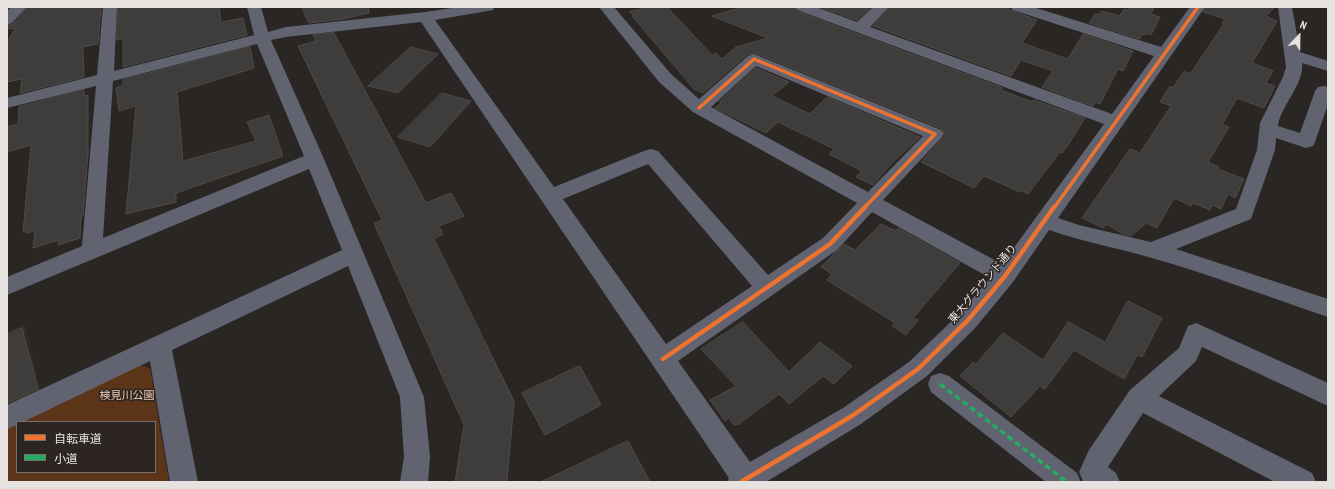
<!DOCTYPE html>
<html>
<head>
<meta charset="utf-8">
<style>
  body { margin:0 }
  #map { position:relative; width:1335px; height:489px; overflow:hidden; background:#292624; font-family:"PT Sans Narrow","Noto Sans JP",sans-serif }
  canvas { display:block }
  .frame { position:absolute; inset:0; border:8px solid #e6e2df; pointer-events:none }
  .legend { position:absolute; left:16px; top:421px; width:140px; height:52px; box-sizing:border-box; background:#2c2521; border:1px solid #76716d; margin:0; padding:5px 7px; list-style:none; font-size:12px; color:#e6e2df }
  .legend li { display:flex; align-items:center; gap:8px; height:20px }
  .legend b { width:20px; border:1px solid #76716d }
  .north { position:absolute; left:1279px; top:16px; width:40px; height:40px; -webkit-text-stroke:3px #2c2521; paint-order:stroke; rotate:22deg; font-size:11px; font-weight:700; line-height:16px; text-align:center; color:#e6e2df }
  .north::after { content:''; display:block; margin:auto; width:14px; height:18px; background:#e6e2df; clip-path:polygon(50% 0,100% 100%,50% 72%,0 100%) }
</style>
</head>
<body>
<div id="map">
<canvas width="1335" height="489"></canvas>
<div class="frame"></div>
<ul class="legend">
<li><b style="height:5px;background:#ef722f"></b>自転車道</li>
<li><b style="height:5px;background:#26ab63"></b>小道</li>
</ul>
<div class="north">N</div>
</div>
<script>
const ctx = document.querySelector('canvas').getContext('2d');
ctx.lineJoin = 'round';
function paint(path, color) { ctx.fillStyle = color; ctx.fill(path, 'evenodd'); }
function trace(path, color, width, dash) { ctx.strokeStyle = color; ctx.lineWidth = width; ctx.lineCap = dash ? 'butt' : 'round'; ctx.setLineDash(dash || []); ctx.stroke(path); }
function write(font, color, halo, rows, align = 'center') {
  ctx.font = font + ' "PT Sans Narrow","Noto Sans JP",sans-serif'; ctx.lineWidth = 3; ctx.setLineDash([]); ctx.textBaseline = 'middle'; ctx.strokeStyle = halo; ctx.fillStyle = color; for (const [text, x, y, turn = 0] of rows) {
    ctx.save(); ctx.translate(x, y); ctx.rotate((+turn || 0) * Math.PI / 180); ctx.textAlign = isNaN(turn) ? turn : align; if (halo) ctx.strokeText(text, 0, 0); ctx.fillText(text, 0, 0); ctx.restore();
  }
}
paint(new Path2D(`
  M25,324L41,392L7,409V332Z`), '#362a24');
paint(new Path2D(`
  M135,364L150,368L169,482H7V426ZM17,422H155V472H17Z`), '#5c3519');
const building = new Path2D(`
  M28,7L79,8V7H101L98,44L83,47L84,77L20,93L22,79L7,82V43L15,28L7,29V26L13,24Z
  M118,7H219L221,22L243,18L247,35L123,67V39L117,40Z
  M302,7H368L369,13L343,19L309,23Z
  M649,7H667L712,55L716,53L722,59L736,47L768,38L712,16L743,7H794L796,11L1003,88L1001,90L1032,102L1034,100L1085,118L1068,145L1062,153L1060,152L1028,194L1021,190L1020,192L984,176L974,188L921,162L945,135L942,129L755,53L747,55L703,93L694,89L632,16H634L630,12Z
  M820,7H871L857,20Z
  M890,7H1003L1037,20L1022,43L1068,59L1083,34L1133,51L1123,71L1118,69L1100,104L1095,102L1093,106L1042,87L1053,71L1021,60L1011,76L873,26Z
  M1130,7H1154L1151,14L1160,17L1151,35L1146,33L1145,35L1142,34L1140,39L1089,23L1095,14L1099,15L1102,11L1120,16L1124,9L1128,10Z
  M1206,7H1275L1266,16L1277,21L1252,63L1273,71L1266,83L1275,86L1264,108L1237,98L1222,125L1229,127L1208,162L1219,167L1218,169L1244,179L1235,198L1228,194L1221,209L1212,205L1210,210L1193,203L1191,206L1174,198L1157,228L1146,223L1131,236L1123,234L1106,224L1103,228L1082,218L1130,149L1140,153L1171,106L1160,102L1170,86L1173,88L1184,71L1190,74L1224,24L1222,23L1225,19L1203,12Z
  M334,33L426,203L451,193L464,216L439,226L443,234L434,239L514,401L507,482H455L464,425L374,223L382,220L298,46L316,41L313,35Z
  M250,47L254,68L177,92L183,161L256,141L247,122L269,115L283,156L176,193V202L126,214L136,106L119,111L116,88L123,85V80Z
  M411,47L438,54L398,93L368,86Z
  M756,68L789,82L772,96L810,114L827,97L920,137L893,162L873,185L856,177L862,171L829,154L834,149L778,122L766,133L715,108L721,103L719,102Z
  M84,90V96L88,95V153L83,216L81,217L80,238L58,245L59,240L33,248L35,231L26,233L27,230L23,232L31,145L7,152V136L9,126L18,124L19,107Z
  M442,93L471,101L430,147L398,137Z
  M881,224L896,231L898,228L960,263L913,318L918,320L906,335L892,326L895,323L827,280L832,274L821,267L844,244L855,250Z
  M1128,301L1162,318L1142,357L1137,355L1124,379L1074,350L1045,389L1040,386L1011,417L960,376L973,362L976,364L1003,333L1043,360L1068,322L1105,342Z
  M743,322L789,372L820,342L852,366L834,384L823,376L789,404L779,394L739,424L734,425L729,418L725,421L710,400L736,386L701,349Z
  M22,328L38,389L7,403V335Z
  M580,366L601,405L545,435L522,393Z
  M628,441L650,482H541Z`);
paint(building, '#3f3d3b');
trace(building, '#4d4a48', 1);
paint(new Path2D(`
  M11,7H27L12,23L7,25V11Z
  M103,7H117L114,71L254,35L247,7H261L268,32L286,27L425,12L459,7H495L493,10L488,11L435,20L554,187L644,151L651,149L658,151L768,275L823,238L857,203L693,112L659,82L599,7H614L671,74L699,99L748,56L754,54L941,130L944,134L941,138L883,200L1002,264L1104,124L797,10L795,7H816L857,22L873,7H889L870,27L1112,114L1154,56L1013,10L1011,7H1033L1161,47L1190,7H1205L1058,218L1079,225L1151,242L1236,209L1257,150L1260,123L1283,77L1286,67L1278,7H1292L1300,52L1328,61V71L1302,63C1305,83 1280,107 1278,126L1300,133L1315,91L1318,87L1324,86L1328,87V104L1315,142L1313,146L1306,148L1276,138L1275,150L1251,219L1176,249L1328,299V317C1269,297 1211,275 1152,258C1118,248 1083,242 1049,230L1013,282L976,327L927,376L861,424L766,482H727L729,478L421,22L286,37L271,40L324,159L424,397L430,457L428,482H400L404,457L400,397L348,266L172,350L198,482H170L150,361L23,422H17V425L7,429V405L342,250L309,169L7,295V277L82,246L96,86L7,108V98L97,75ZM257,44L304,156L103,238L113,81ZM756,66L923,136L868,192L711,107ZM648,164L752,286L666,344L563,199ZM872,212L990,278L960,313L909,362L843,408L750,462L678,361L837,250Z
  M1196,323L1328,383V406L1202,347L1196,361L1159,396L1312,473L1316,482H1275L1143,413L1108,467L1116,473L1120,482L1083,481L1079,472L1089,450L1130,390L1179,348L1188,326Z
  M940,373L949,376L1077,473L1081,482H1046L931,392L928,384L931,376Z`), '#616370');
trace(new Path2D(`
  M940,384L1067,482`), '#26ab63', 3.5, [6, 3.5]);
trace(new Path2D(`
  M699,108L754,59L935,134L864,208
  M1054,208L1198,7`), '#ef722f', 3.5);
trace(new Path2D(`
  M663,359L830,244L865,207
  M741,482L852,416L918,369L968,320L1005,276L1054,207`), '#ef722f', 4.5);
write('11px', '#e6e2df', '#2c2521', [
  ["東大グラウンド通り",983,284,-50]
]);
write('11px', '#f4cbb2', '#2c2521', [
  ["検見川公園",127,396]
]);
</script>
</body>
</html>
